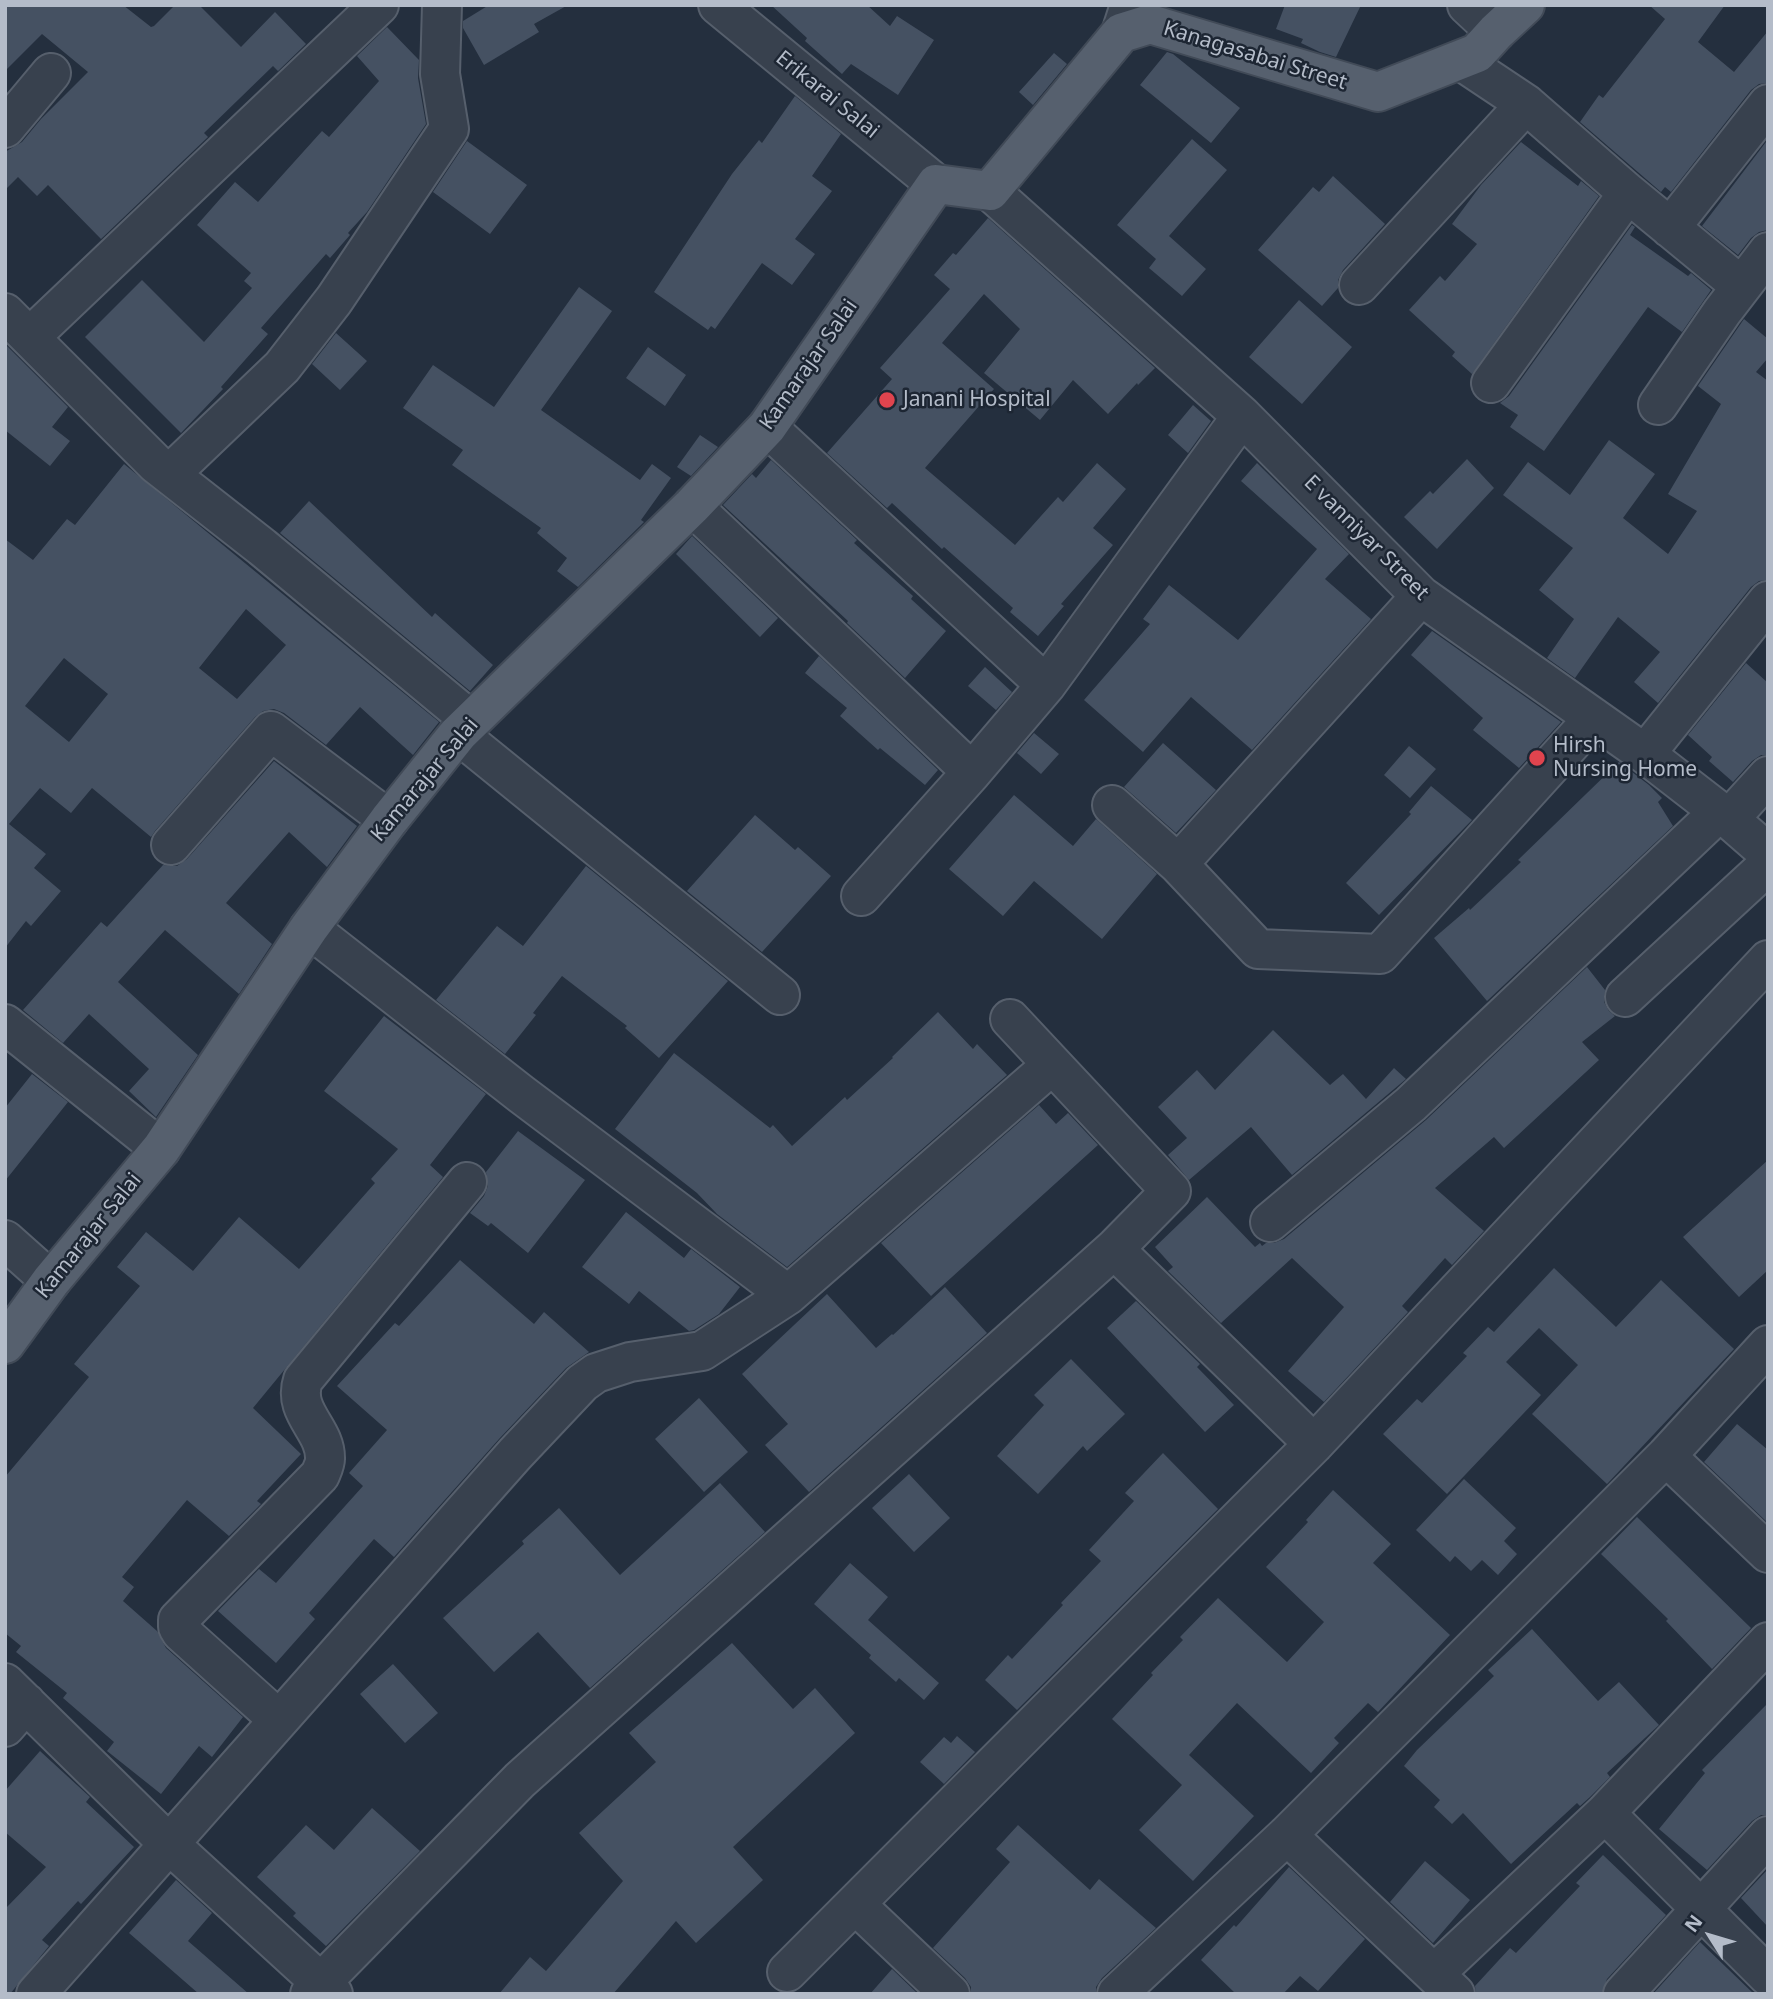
<!DOCTYPE html>
<html>
<head>
<meta charset="utf-8">
<style>
  body { margin:0 }
  #map { position:relative; width:1773px; height:1999px; overflow:hidden; background:#242f3e; font-family:"Noto Sans",sans-serif }
  canvas { display:block }
  .frame { position:absolute; inset:0; border:7px solid #b4bcc9; pointer-events:none }
  .north { position:absolute; left:1675px; top:1901px; width:70px; height:70px; -webkit-text-stroke:5px #1d2633; paint-order:stroke; rotate:307deg; font-size:19px; font-weight:700; line-height:28px; text-align:center; color:#b4bcc9 }
  .north::after { content:''; display:block; margin:auto; width:24px; height:32px; background:#b4bcc9; clip-path:polygon(50% 0,100% 100%,50% 72%,0 100%) }
</style>
</head>
<body>
<div id="map">
<canvas width="1773" height="1999"></canvas>
<div class="frame"></div>
<div class="north">N</div>
</div>
<script>
const ctx = document.querySelector('canvas').getContext('2d');
ctx.lineJoin = 'round';
function paint(path, color) { ctx.fillStyle = color; ctx.fill(path, 'evenodd'); }
function trace(path, color, width, dash) { ctx.strokeStyle = color; ctx.lineWidth = width; ctx.lineCap = dash ? 'butt' : 'round'; ctx.setLineDash(dash || []); ctx.stroke(path); }
function write(font, color, halo, rows, align = 'center') {
  ctx.font = font + ' "Noto Sans",sans-serif'; ctx.lineWidth = 5; ctx.setLineDash([]); ctx.textBaseline = 'middle'; ctx.strokeStyle = halo; ctx.fillStyle = color; for (const [text, x, y, turn = 0] of rows) {
    ctx.save(); ctx.translate(x, y); ctx.rotate((+turn || 0) * Math.PI / 180); ctx.textAlign = isNaN(turn) ? turn : align; if (halo) ctx.strokeText(text, 0, 0); ctx.fillText(text, 0, 0); ctx.restore();
  }
}
paint(new Path2D(`
  M5,5H123L151,27L154,26L175,5H199L241,47L275,12L306,44L278,71L273,66L204,133L208,137L101,239L48,185L37,196L18,177L5,190V152L22,142L41,119L88,72L42,34L5,71Z
  M489,5H568L534,24L539,32L484,65L463,28V21Z
  M771,5H867L890,26L897,16L934,40L898,95L851,64L842,74L805,41L807,38Z
  M1285,5H1361L1336,57L1320,52L1301,43L1303,39L1276,29Z
  M1649,5H1725L1698,42L1734,72L1768,31V83L1759,84L1751,90L1671,192L1665,187L1661,192L1580,122L1599,95L1603,98L1665,19Z
  M387,27L419,60L418,78L426,124L367,212L348,233L350,235L330,258L326,254L261,328L268,334L221,387L223,389L181,433L85,337L142,280L204,342L252,288L244,281L251,273L197,225L235,182L258,202L322,131L329,137L379,81L357,56Z
  M1167,52L1173,54L1240,108L1211,143L1140,85Z
  M1054,53L1067,64L1033,105L1019,92Z
  M795,96L841,134L812,176L832,191L795,239L815,254L792,285L762,263L715,329L711,326L708,330L654,292L732,174L759,140L762,143Z
  M1192,139L1227,170L1169,236L1206,269L1182,296L1149,268L1156,259L1117,225Z
  M467,141L527,185L490,234L433,192Z
  M1521,142L1578,186L1581,181L1599,196L1472,374L1452,356L1455,352L1409,310L1440,276L1445,281L1477,244L1452,224L1481,185Z
  M1766,142L1768,143V230L1759,232L1751,238L1738,255L1702,226Z
  M1333,176L1385,224L1343,270L1338,280V288L1322,306L1258,250L1313,187L1319,192Z
  M988,218L1155,368L1138,385L1137,383L1108,414L1073,380L1040,420L984,373L1020,329L984,294L942,343L994,389L925,468L1015,545L1058,497L1063,502L1097,463L1126,489L1093,528L1113,545L1061,604L1064,606L1038,636L1010,612L1013,608L944,547L942,549L892,503L887,508L827,453L892,379L880,368L950,289L934,275L953,253L956,255Z
  M1632,225L1635,227L1630,235L1688,276L1691,273L1711,290L1682,332L1648,307L1544,451L1510,427L1518,415L1500,403L1509,396Z
  M579,287L612,311L541,410L640,480L652,464L671,478L641,520L644,522L578,587L557,571L567,558L537,533L541,528L452,465L463,450L403,408L433,365L494,407Z
  M1299,300L1352,347L1302,404L1249,357Z
  M1744,319L1768,339V358L1756,372L1768,381V580L1759,581L1751,587L1658,703L1634,682L1660,652L1618,617L1575,678L1547,658L1574,619L1539,590L1573,548L1503,495L1528,462L1570,495L1609,440L1655,474L1623,518L1668,554L1697,511L1668,494L1721,404L1698,386Z
  M336,333L367,361L340,390L312,364Z
  M5,344L68,407L52,427L70,441L50,466L5,430Z
  M648,347L686,375L665,406L626,378Z
  M1193,405L1211,421L1188,453L1168,435Z
  M700,435L718,447L691,476L677,467Z
  M1467,459L1494,488L1437,549L1404,517L1430,491L1433,494Z
  M771,460L857,540L854,543L913,596L911,599L946,631L905,678L847,623L848,621L723,505L752,474L756,478Z
  M1257,463L1349,554L1325,579L1371,619L1252,750L1191,697L1143,752L1084,700L1150,624L1143,619L1169,585L1238,640L1317,549L1241,481Z
  M124,464L439,722L413,755L360,707L326,745L284,713L274,709L263,711L255,717L155,831L151,837L92,788L71,813L40,788L9,824L46,854L34,868L61,891L31,926L26,921L5,948V539L33,560L67,519L75,525ZM246,609L286,645L237,699L199,668ZM64,658L108,694L69,742L25,706Z
  M309,501L432,617L435,613L493,665L470,691L280,533Z
  M692,536L778,618L760,637L676,554Z
  M1432,631L1561,722L1519,768L1473,730L1483,718L1411,655Z
  M819,656L938,770L925,785L880,748L878,750L840,716L847,708L805,673Z
  M1746,663L1768,683V755H1761L1752,761L1733,782L1709,761L1712,757L1688,735Z
  M985,667L1012,692L996,710L968,686Z
  M1034,733L1059,754L1041,774L1017,753Z
  M1163,743L1216,790L1176,833L1124,787Z
  M1409,746L1436,769L1410,798L1384,775Z
  M274,761L357,826L327,867L289,832L226,903L272,944L239,994L165,930L118,982L198,1055L156,1117L129,1091L149,1069L89,1014L63,1043L23,1010L101,922L107,927L163,865L177,866L187,859Z
  M1619,762L1649,785L1662,798L1658,802L1673,826L1487,1001L1434,938L1469,908L1470,910L1521,862L1518,860Z
  M1431,786L1472,820L1379,915L1346,883L1411,814L1409,812Z
  M1014,795L1073,846L1096,819L1157,874L1102,939L1034,881L1003,916L949,869Z
  M755,815L795,850L798,847L831,876L762,952L687,891Z
  M586,866L728,981L659,1058L625,1028L627,1026L562,976L533,1013L536,1015L505,1054L436,1000L497,926L523,946Z
  M1587,967L1605,990L1604,1002L1609,1011L1615,1016L1582,1042L1599,1060L1504,1148L1494,1137L1435,1188L1484,1231L1452,1265L1445,1258L1402,1306L1408,1312L1324,1402L1288,1371L1344,1307L1292,1258L1221,1323L1168,1271L1173,1267L1155,1247L1207,1197L1255,1247L1260,1243L1262,1246L1266,1243H1274L1284,1239L1426,1120Z
  M938,1012L973,1049L977,1044L1007,1075L787,1267L717,1214L697,1193L615,1129L674,1053L770,1128L773,1125L792,1146L845,1097L847,1100L893,1058L892,1057Z
  M384,1016L486,1094L430,1165L443,1177L253,1408L301,1454L257,1501L261,1504L229,1536L187,1500L122,1577L134,1587L123,1601L157,1631L166,1648L243,1717L212,1757L199,1746L161,1794L107,1751L114,1742L63,1698L67,1693L16,1652L21,1646L5,1633V1477L89,1377L74,1364L140,1286L117,1267L146,1232L193,1271L239,1217L299,1269L375,1183L371,1179L398,1149L324,1091Z
  M1273,1030L1330,1085L1343,1074L1366,1099L1394,1068L1406,1079L1292,1175L1251,1127L1189,1180L1168,1155L1187,1138L1158,1107L1197,1070L1215,1090Z
  M32,1074L68,1102L5,1181V1108Z
  M1039,1105L1056,1124L1068,1113L1098,1145L931,1296L881,1243Z
  M518,1131L585,1180L528,1253L491,1223L488,1226L470,1213L484,1196L488,1186L486,1172Z
  M1768,1160V1270L1739,1297L1683,1237Z
  M626,1212L684,1258L691,1249L740,1287L719,1314L694,1330L689,1331L639,1291L629,1304L582,1267Z
  M460,1260L534,1324L544,1312L589,1352L566,1368L499,1439L394,1557L374,1539L309,1613L315,1619L276,1663L218,1611L259,1569L276,1583L363,1486L349,1473L387,1430L337,1386L395,1323L399,1326Z
  M1554,1268L1616,1327L1661,1280L1734,1349L1607,1484L1532,1414L1578,1365L1539,1328L1506,1362L1541,1395L1447,1494L1383,1434L1417,1399L1422,1403L1467,1356L1463,1353L1488,1327L1494,1332Z
  M945,1287L987,1333L809,1492L765,1445L788,1424L742,1374L827,1294L876,1348L892,1334L893,1335Z
  M1136,1301L1200,1364L1197,1367L1234,1405L1205,1432L1107,1328Z
  M1071,1359L1125,1414L1087,1451L1083,1446L1038,1494L997,1456L1044,1405L1034,1395Z
  M699,1398L748,1452L704,1492L655,1439Z
  M1737,1424L1768,1450V1523L1704,1462Z
  M1163,1453L1218,1509L1017,1710L985,1680L1008,1655L1012,1659L1063,1605L1061,1603L1101,1561L1089,1550L1134,1501L1125,1493Z
  M909,1474L950,1518L914,1552L872,1508Z
  M1464,1479L1516,1528L1504,1541L1517,1554L1498,1575L1482,1560L1471,1571L1455,1556L1450,1562L1416,1530Z
  M720,1483L765,1532L590,1688L538,1632L494,1672L443,1618L524,1544L522,1541L559,1508L620,1575Z
  M1333,1490L1391,1544L1373,1563L1450,1635L1378,1712L1368,1703L1334,1738L1339,1743L1311,1773L1237,1703L1189,1755L1254,1816L1193,1881L1139,1830L1182,1785L1112,1719L1153,1675L1151,1673L1183,1640L1180,1637L1218,1598L1287,1662L1324,1622L1266,1567L1308,1522L1306,1520Z
  M1637,1517L1751,1628L1712,1669L1666,1621L1668,1619L1601,1554Z
  M850,1563L888,1597L868,1620L939,1683L924,1700L899,1678L896,1682L869,1658L871,1655L814,1604Z
  M1532,1629L1598,1701L1619,1682L1659,1725L1607,1773L1610,1777L1590,1797L1580,1806L1577,1803L1511,1864L1463,1813L1452,1824L1434,1807L1440,1800L1404,1766L1417,1750L1494,1676L1488,1670Z
  M732,1643L793,1709L815,1688L855,1733L733,1847L763,1880L696,1943L676,1921L613,1994H499L530,1957L546,1971L623,1881L579,1833L656,1762L629,1733Z
  M393,1664L438,1713L405,1743L360,1694Z
  M1768,1703V1815H1761L1752,1821L1707,1870L1659,1829L1705,1773L1702,1770Z
  M957,1736L975,1752L944,1784L920,1762L944,1737L951,1743Z
  M40,1751L90,1797L86,1802L134,1847L81,1904L78,1901L42,1940L49,1946L10,1994H5V1909L46,1867L5,1832V1791Z
  M372,1808L420,1851L326,1946L293,1916L296,1913L257,1877L306,1825L334,1850Z
  M1018,1825L1090,1890L1099,1879L1156,1928L1102,1978L1096,1987V1994H971V1987L965,1978L933,1948L1010,1862L996,1849Z
  M1603,1855L1666,1915L1607,1979L1602,1994H1476L1475,1986L1510,1948L1516,1953L1580,1886L1576,1883Z
  M1425,1861L1470,1900L1433,1943L1390,1902Z
  M1289,1867L1365,1939L1318,1991L1300,1976L1283,1994H1236L1201,1960L1234,1925L1236,1927Z
  M1768,1869V1927L1741,1898Z
  M176,1880L212,1913L188,1941L249,1994H199L129,1933Z
  M1700,1942L1754,1994H1653Z
  M892,1969L918,1994H870Z`), '#455162');
const minor = new Path2D(`
  M718,5L936,184
  M1467,5L1496,32
  M1121,33L1130,5
  M1460,60L1526,104L1628,193L1741,286
  M5,128L51,73
  M990,191L1242,416L1421,596L1645,754L1729,819L1768,853
  M1670,228L1768,104
  M1359,285L1526,104
  M5,313L156,464L262,547L462,713L470,724
  M30,337L379,5
  M1491,383L1628,193
  M1658,405L1722,312L1768,252
  M767,427L1046,685
  M170,474L282,367L334,300L449,129L440,74L442,5
  M692,506L972,772
  M458,734L780,995
  M1645,754L1768,601
  M1112,805L1178,864L1258,949L1380,954L1594,718
  M1729,819L1768,776
  M171,845L271,731L389,820
  M1178,864L1421,596
  M861,896L972,772L1046,685L1242,416
  M1625,997L1768,865
  M5,1024L161,1149
  M1270,1222L1411,1104L1719,812
  M5,1240L51,1281
  M1114,1249L1314,1444
  M788,1295L1052,1065
  M1666,1456L1768,1553
  M1768,1642L1605,1813L1768,1976
  M5,1683L168,1843L333,1994
  M279,1720L181,1632L178,1627V1620L320,1475C322,1470 325,1464 325,1459C326,1429 292,1413 303,1380L467,1182
  M5,1727L26,1703
  M1287,1835L1455,1994
  M855,1904L950,1994
  M787,1972L1314,1444L1768,960
  M1434,1974L1605,1813
  M36,1994L515,1454L582,1383L596,1373L630,1362L702,1351L788,1295L521,1094L309,928
  M310,1994L520,1780L1114,1249L1171,1191L1010,1019
  M1117,1994L1287,1835L1666,1456L1768,1345
  M1623,1994L1768,1836`);
const major = new Path2D(`
  M5,1344L51,1281L161,1149L309,928L389,820L458,734L692,506L767,427L936,184L990,191L1121,33L1150,24L1378,92L1477,53L1496,32L1525,5`);
trace(minor, '#565f6c', 42);
trace(major, '#414a57', 42);
trace(minor, '#38414e', 38);
trace(major, '#56606e', 38);
for (const [x, y, r, color] of [
  [887,400,9,"#e0444e"],
  [1537,758,9,"#e0444e"]
]) { const dot = new Path2D(); dot.arc(x, y, r, 0, 2 * Math.PI); ctx.fillStyle = color; ctx.fill(dot); trace(dot, '#1d2633', 2.5); }
write('21px', '#b4bcc9', '#1d2633', [
  ["Kanagasabai Street",1255,56,17],
  ["Erikarai Salai",827,95,39],
  ["Kamarajar Salai",809,365,-55],
  ["E vanniyar Street",1366,538,45],
  ["Kamarajar Salai",425,780,-50],
  ["Kamarajar Salai",89,1236,-51]
]);
write('21px', '#b4bcc9', '#1d2633', [
  ["Janani Hospital",903,400],
  ["Hirsh",1553,746],
  ["Nursing Home",1553,770]
], 'left');
</script>
</body>
</html>
